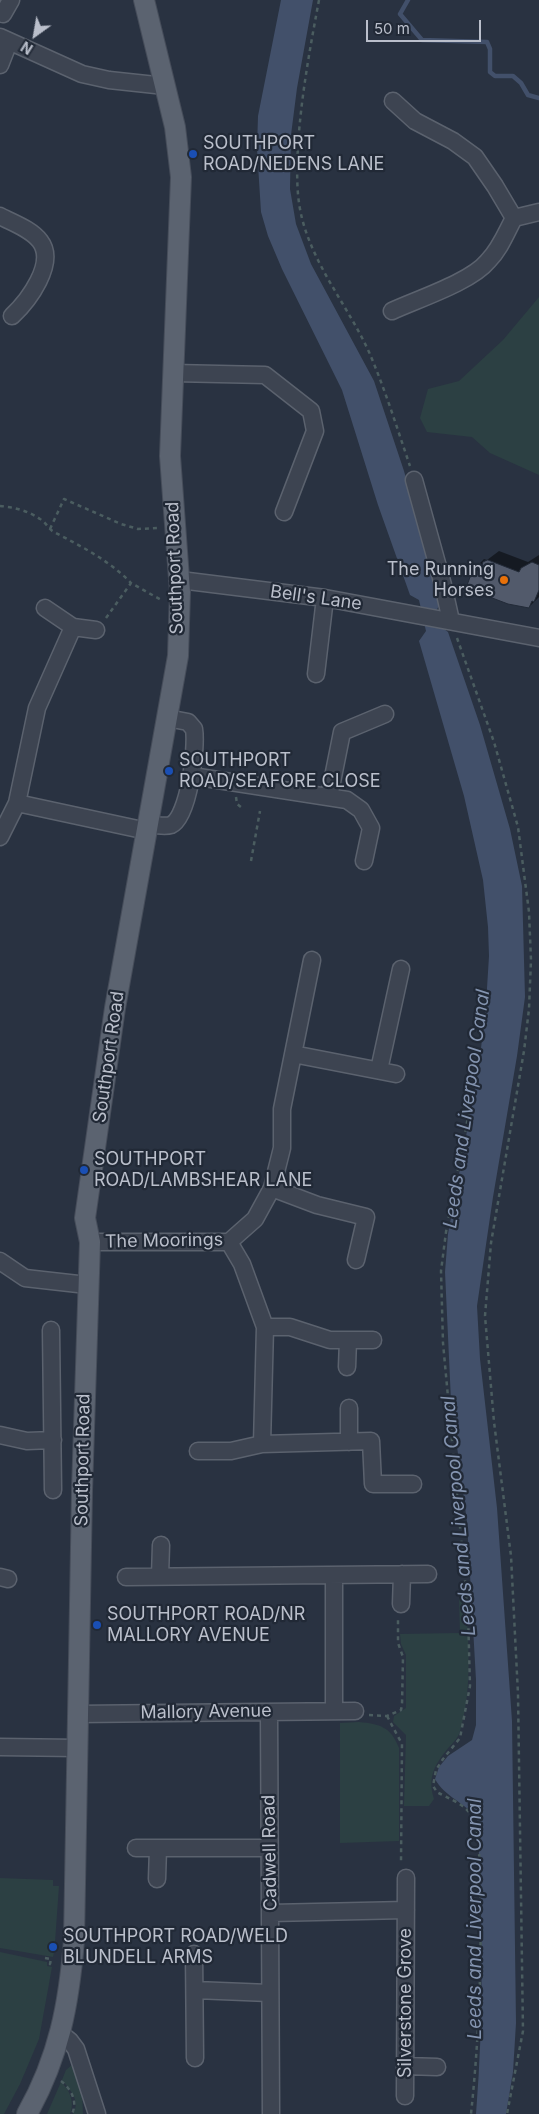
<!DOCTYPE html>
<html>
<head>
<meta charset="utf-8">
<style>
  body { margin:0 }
  #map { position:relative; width:539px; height:2114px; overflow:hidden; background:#293241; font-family:Inter,sans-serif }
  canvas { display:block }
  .north { position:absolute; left:10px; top:10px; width:50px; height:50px; -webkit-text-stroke:4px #212936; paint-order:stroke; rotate:212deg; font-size:14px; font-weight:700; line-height:20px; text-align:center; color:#babfcb }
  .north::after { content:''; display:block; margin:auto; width:18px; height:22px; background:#babfcb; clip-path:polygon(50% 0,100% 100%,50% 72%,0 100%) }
  .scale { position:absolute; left:366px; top:20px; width:115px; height:22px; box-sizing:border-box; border:2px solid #babfcb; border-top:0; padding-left:6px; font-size:15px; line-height:18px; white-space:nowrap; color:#babfcb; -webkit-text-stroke:4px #212936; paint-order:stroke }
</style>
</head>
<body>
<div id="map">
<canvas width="539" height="2114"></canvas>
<div class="north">N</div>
<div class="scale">50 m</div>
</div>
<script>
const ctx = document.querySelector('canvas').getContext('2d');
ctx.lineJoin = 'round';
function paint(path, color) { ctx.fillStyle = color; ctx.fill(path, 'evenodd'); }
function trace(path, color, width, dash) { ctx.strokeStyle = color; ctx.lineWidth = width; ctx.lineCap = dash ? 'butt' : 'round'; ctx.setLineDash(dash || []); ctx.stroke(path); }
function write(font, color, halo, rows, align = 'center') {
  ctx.font = font + ' Inter,sans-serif'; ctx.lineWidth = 4.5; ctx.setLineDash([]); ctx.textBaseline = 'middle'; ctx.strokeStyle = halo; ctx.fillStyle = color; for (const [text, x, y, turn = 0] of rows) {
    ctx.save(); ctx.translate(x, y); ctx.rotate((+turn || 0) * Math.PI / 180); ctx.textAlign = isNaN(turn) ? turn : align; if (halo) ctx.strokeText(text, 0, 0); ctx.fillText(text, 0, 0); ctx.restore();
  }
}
paint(new Path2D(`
  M539,297V475L490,453L472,437L427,432L420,418L428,389L459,381L503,340Z
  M459,1597H466C468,1642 473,1687 460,1731C458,1738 454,1742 449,1747C435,1764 427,1777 434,1799L429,1806H404L406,1735L393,1722L394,1716L406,1708V1655L401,1644L400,1634L460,1633Z
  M359,1722C380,1724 391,1727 399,1748V1841L340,1843V1723Z
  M0,1878L53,1880V1886H59L55,1942H51L50,1951L54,1952L53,1957L0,1948Z
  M0,1952L47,1962V1966L52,1967L39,2039L20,2084L4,2114H0Z
  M73,2064L82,2090L83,2114H73C81,2100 70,2090 62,2080L66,2070Z
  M61,2082C70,2090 75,2103 70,2114H47Z`), '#2c4043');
paint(new Path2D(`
  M281,0H313L297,88L291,135L290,189L296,224L311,264L374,381L404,471L440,604L435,613L436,623L448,632L480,725L510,829L522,886L525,997L517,1056L493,1197L477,1306L480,1359L497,1508L512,1721L516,2023L513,2072L506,2114H476C484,2015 483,1917 477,1818C464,1802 445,1797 435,1779L439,1767L448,1756L472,1740L476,1725V1680L467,1522L451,1401L445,1272L448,1234L479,1066L486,1004L489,956L488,927L483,880L464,796L419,641L426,631L419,600L410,595L378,505L342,390L282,269L268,236L261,212L257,149L258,116Z`), '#42506a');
paint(new Path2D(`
  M499,551L528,562L539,555V597L529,607L468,587L474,569L484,559L487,560Z`), '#0007');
trace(new Path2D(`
  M408,0L400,14L422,40L487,42L490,49V72L495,76H513L521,83L528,95L539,98`), '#42506a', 4.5);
const building = new Path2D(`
  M488,560L519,572L521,568L532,562L539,565V590L534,602L532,601L529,608L508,604L466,588L473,569L480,571L483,562Z`);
paint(building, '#525a6b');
trace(building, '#232b38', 1);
const minor = new Path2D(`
  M3,14L11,0
  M0,37L82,74L109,80L165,86
  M0,65L9,42
  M393,101L415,121L453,141L475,157L495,186L514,218
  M0,216C13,223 31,229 40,241C57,263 28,301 12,316
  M392,311C418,299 471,282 488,261C500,249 506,233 514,218L539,212
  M173,373L265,375L311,411L315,431L284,512
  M414,480L443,585L451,621
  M180,580L325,598L539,638
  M45,608L73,627L96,630
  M316,674L325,598
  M192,776L347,800L361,810L371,828L364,861
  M329,797L342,732L385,714
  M17,803L147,831
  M148,824C154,825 165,827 171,825C189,817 197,747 194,729L188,722L167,718
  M0,837L17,803L37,708L73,627
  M293,1054L396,1074
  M379,1070L401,969
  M272,1188L317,1205L366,1217L356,1260
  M90,1242H229L255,1219L272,1188L282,1148V1109L312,960
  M229,1242L242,1264L265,1327L262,1444
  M0,1261L25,1278L87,1285
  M265,1327H290L330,1340H373
  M51,1330L53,1490
  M347,1367L348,1340
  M0,1435L27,1441L53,1440
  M349,1442V1408
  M198,1451H231L262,1444L371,1441L373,1484H413
  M334,1575V1711
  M160,1576L161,1545
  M0,1577L8,1579
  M126,1577L428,1574
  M401,1604L402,1574
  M269,1712L271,2114
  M78,1714L355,1711
  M0,1747L78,1748
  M136,1848H268
  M157,1879L158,1848
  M271,1913L406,1910
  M194,1954L195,2058
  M195,1990L269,1993
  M60,2033L70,2041L76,2049L97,2114
  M406,2066L437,2067
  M405,2096L406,1878`);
const major = new Path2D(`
  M27,2114C59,2057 69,2004 74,1940L82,1491L90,1242L85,1218L115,1008L178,656L180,592L170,456L181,177L175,127L144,0`);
trace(minor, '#5b626e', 19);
trace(major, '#464d5a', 22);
trace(new Path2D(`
  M319,0C310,48 301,97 298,146C297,169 296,191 301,214C312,264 348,306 369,352C385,389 397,428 410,466
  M0,506C13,507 29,511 40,519C46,522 48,529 54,532C82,547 109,560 131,583
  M50,529L64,499L121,524L138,529L158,528
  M106,618L131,583L163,601
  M457,638L494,742L518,827L529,912L531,960L529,1009L524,1051L491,1243L485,1316L494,1422L511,1556L518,1694L523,2031L507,2114
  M236,797L237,804L242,808
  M251,861L260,811
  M469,1112L446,1232L441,1271L443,1343L468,1613L470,1686L460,1738L443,1759L436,1770L433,1786L437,1792C447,1798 465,1804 471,1815C481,1831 479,1867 480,1886C482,1962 479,2038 471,2114
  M369,1715L387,1716L401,1710L402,1705L403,1657L398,1643V1619
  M387,1716L402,1744L401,1863
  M45,1958L51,1959L50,1964H54
  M61,2081C71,2089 78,2101 72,2114`), '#4b5d60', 2.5, [4, 4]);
trace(minor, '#3d4451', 16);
trace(major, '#5b6370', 20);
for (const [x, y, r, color] of [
  [193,154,5,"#1a4fb4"],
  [504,580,5,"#e8710a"],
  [169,771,5,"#1a4fb4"],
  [84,1170,5,"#1a4fb4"],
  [97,1625,5,"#1a4fb4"],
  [53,1947,5,"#1a4fb4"]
]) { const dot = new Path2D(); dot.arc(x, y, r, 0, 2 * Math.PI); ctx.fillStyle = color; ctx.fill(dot); trace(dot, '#212936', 2); }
write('18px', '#babfcb', '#212936', [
  ["SOUTHPORT",203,144],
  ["ROAD/NEDENS LANE",203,165],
  ["The Running",494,570,"right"],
  ["Horses",494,591,"right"],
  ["SOUTHPORT",179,761],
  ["ROAD/SEAFORE CLOSE",179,782],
  ["SOUTHPORT",94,1160],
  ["ROAD/LAMBSHEAR LANE",94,1181],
  ["SOUTHPORT ROAD/NR",107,1615],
  ["MALLORY AVENUE",107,1636],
  ["SOUTHPORT ROAD/WELD",63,1937],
  ["BLUNDELL ARMS",63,1958]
], 'left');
write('18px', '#babfcb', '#212936', [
  ["Southport Road",175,568,-92],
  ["Bell's Lane",316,598,8],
  ["Southport Road",109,1057,-82],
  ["The Moorings",164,1241,-1],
  ["Southport Road",83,1460,-89],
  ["Mallory Avenue",206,1712,-1],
  ["Cadwell Road",270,1853,-91],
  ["Silverstone Grove",406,2003,-90]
]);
write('italic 19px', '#8494b0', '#212936', [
  ["Leeds and Liverpool Canal",467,1109,-82],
  ["Leeds and Liverpool Canal",459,1516,-95],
  ["Leeds and Liverpool Canal",475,1919,-90]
]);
</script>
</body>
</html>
